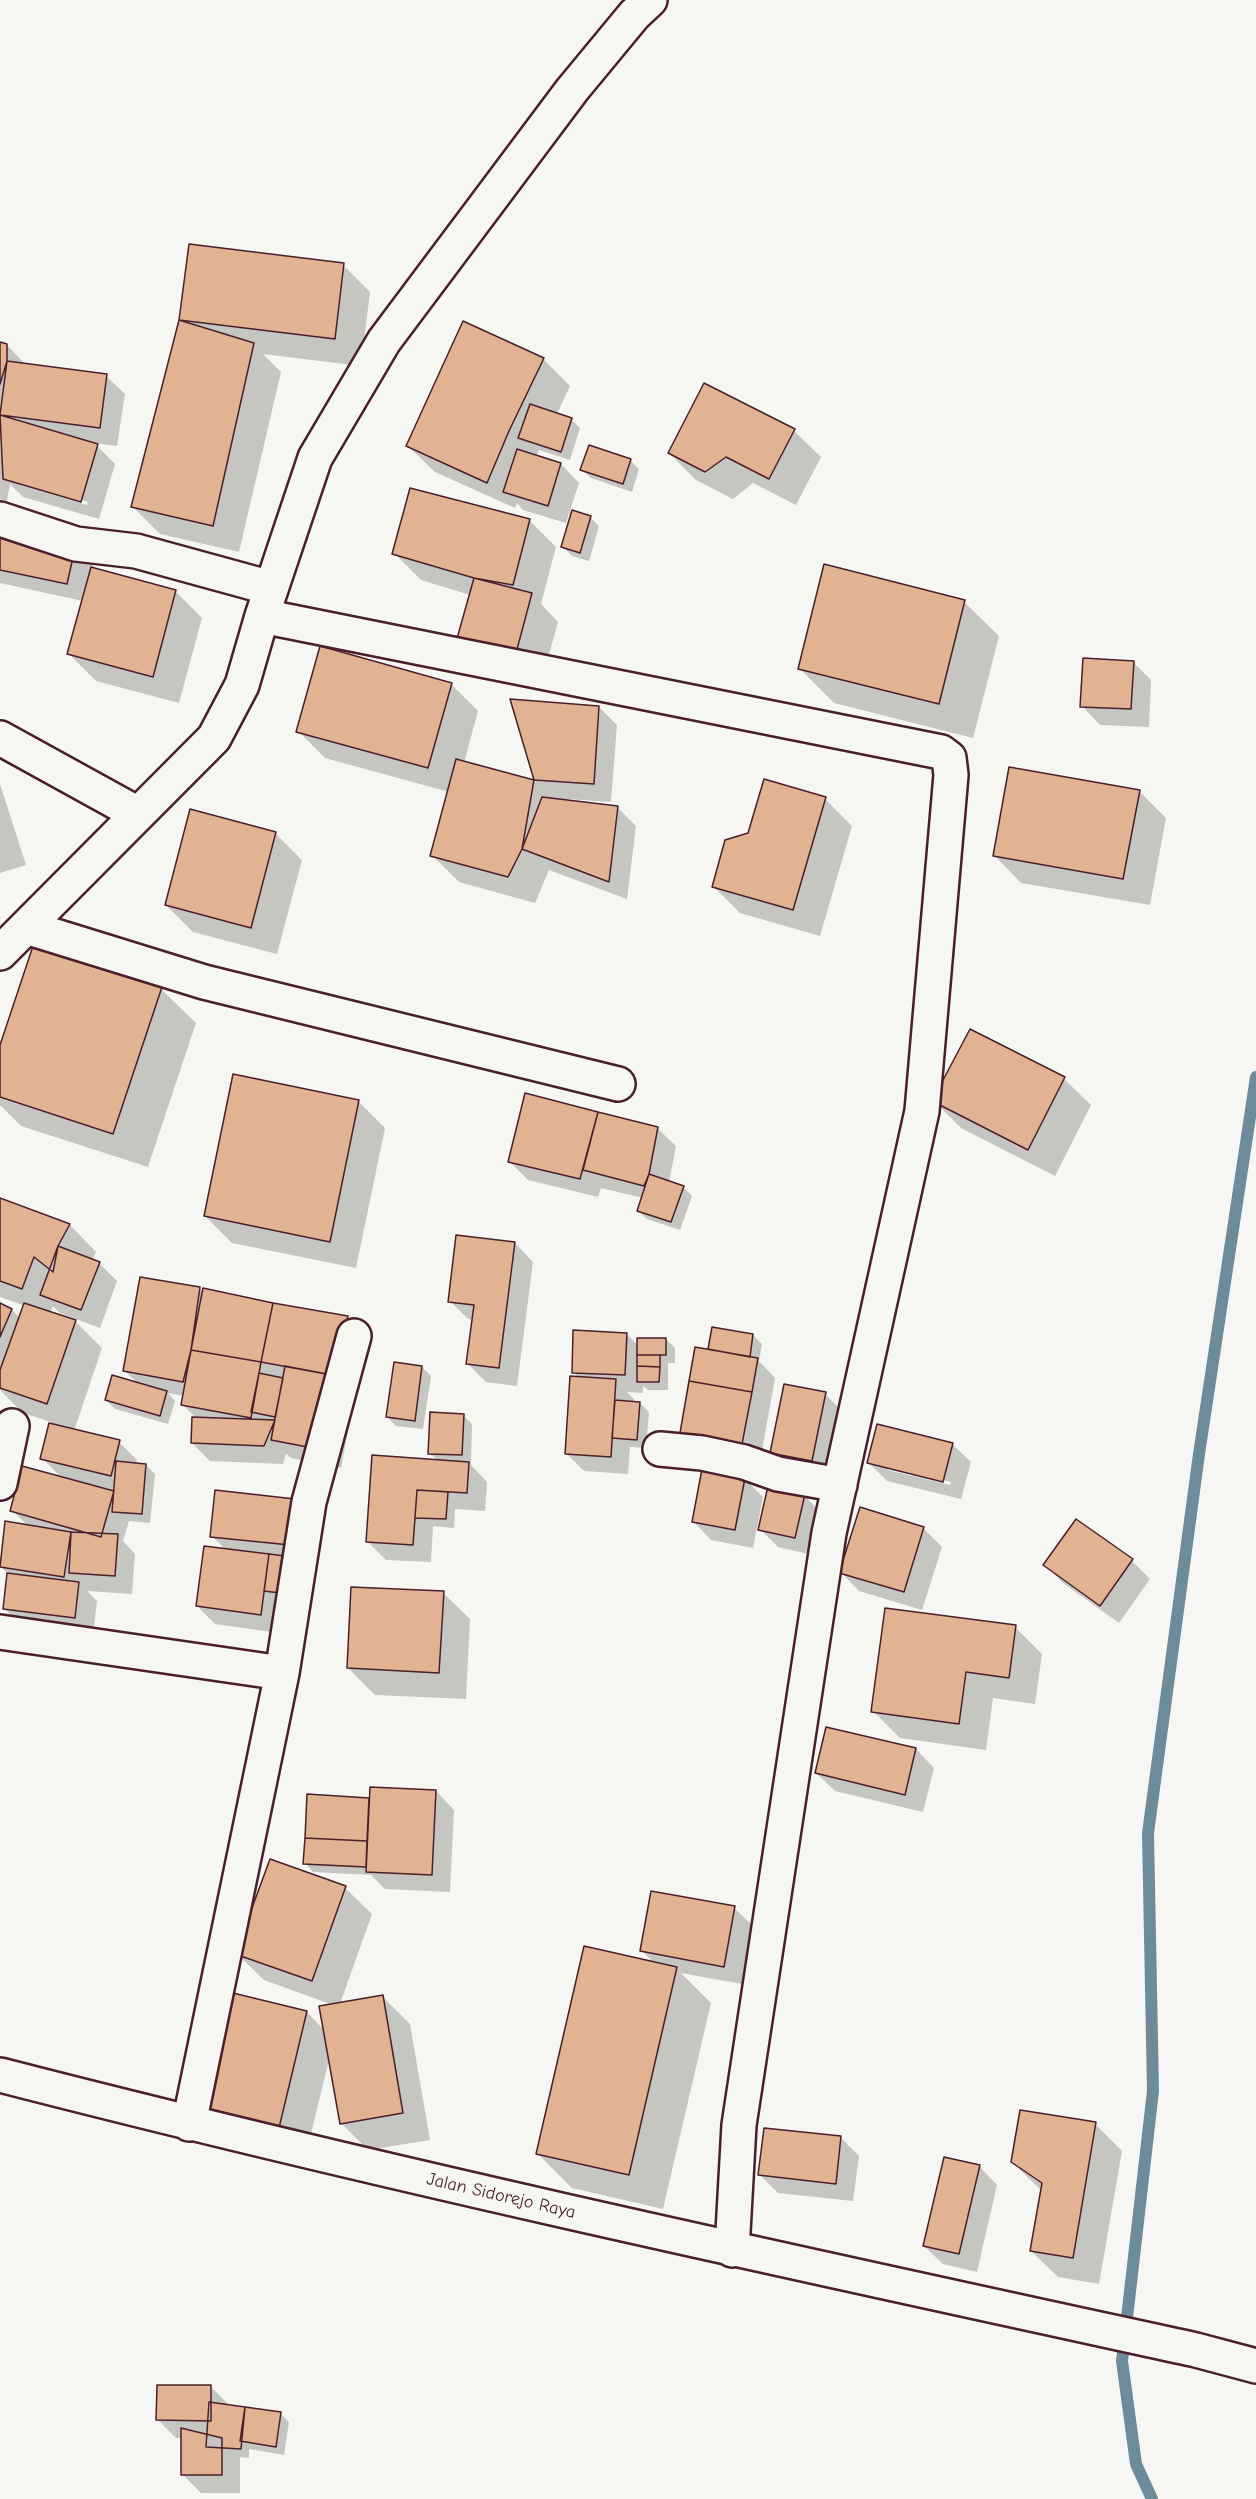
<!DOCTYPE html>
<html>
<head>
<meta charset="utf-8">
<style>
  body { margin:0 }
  canvas { display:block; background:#f6f6f2 }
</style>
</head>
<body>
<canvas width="1256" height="2499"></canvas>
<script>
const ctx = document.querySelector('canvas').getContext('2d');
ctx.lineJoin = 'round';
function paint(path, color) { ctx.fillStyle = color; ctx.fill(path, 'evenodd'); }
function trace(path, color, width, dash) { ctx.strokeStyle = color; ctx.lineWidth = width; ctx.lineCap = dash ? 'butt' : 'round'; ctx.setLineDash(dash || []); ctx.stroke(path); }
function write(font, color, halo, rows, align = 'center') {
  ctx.font = font + ' "Comic Neue",sans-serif'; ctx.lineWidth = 4.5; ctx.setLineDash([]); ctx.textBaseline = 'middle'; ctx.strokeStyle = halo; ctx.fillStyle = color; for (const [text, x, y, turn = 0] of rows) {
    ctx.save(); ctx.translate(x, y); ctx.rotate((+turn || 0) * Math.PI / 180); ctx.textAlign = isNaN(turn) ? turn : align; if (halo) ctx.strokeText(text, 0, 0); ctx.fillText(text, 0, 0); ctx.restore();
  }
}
paint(new Path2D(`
  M190,246L343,265L370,292L361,366L263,354L281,372L239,552L160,534L133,507L181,321Z
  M0,344L7,345L25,364L106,376L125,394L117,446L94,443L115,464L99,519L23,497L10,484L7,501L0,499ZM20,482L88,502L87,505L20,485Z
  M543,359L570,386L557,414L571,419L580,428L570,460L539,450L536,457L561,464L579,483L566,523L523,510L517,503L515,508L435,472L408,446Z
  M794,431L821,457L796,505L753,483L733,499L696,480L669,453Z
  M630,460L639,469L632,492L591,478L582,470Z
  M590,517L599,526L589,561L572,556L563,547Z
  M529,520L556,547L541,604L558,622L541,683L470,595L421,580L394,553Z
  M0,529L75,545L93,564L92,569L175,591L202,618L179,703L96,681L69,654L83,601L0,583Z
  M964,602L999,636L973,738L834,703L799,668Z
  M1133,662L1151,680L1149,727L1100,725L1082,706Z
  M451,684L478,711L464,763L536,782L512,701L599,707L617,725L611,802L567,799V801L618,808L636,826L627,899L549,870L535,903L459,882L432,855L449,792L325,758L298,731Z
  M0,784L26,865L0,873Z
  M1139,791L1166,818L1150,905L1021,883L995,856Z
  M825,799L852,826L820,936L740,913L713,886L749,835Z
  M275,833L302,860L277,954L193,932L166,905Z
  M161,989L196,1023L148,1167L21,1126L0,1105V1050Z
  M1064,1079L1091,1105L1055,1176L961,1128L934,1101Z
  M526,1094L657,1128L676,1146L669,1182L683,1187L692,1196L680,1230L647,1219L638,1211L643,1198L601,1188L598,1197L528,1180L510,1162Z
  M358,1101L385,1128L356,1268L232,1243L205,1216Z
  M0,1200L70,1225L96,1252L92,1260L99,1263L117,1281L100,1328L60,1313L53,1306L50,1313L74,1320L102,1348L74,1431L119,1442L137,1460L136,1464L146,1465L155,1474L150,1523L129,1521L123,1541L135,1554L132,1594L87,1591L97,1601L93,1635L23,1627L4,1608L9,1575L0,1566V1562L6,1522L27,1525L12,1510L62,1478L42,1458L51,1422L23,1413L0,1390V1305L12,1310L20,1318L25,1306L0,1297Z
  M515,1243L533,1262L517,1386L486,1382L468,1364L473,1320L468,1319L450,1301Z
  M199,1288L203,1292L204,1290L348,1318L366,1336L341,1468L291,1458L286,1454L283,1464L210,1461L192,1443L197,1419L183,1405L184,1396L168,1393L175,1401L168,1424L115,1409L106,1400L138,1384L125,1371Z
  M626,1334L639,1346L666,1339L675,1348V1363H668V1390H648L643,1386V1393L627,1392L634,1399V1403H640L649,1412L646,1448L630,1447L628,1474L584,1471L566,1453L579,1378L573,1372Z
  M753,1335L762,1344L759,1361L775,1378L760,1462L700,1450L682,1432L713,1352L710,1349Z
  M422,1367L431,1376L423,1429L396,1426L387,1417Z
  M825,1394L843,1412L830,1479L790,1471L772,1452Z
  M463,1415L472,1424L471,1465L487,1482L485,1511L455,1509L454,1528L433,1526L431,1562L386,1560L368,1542L438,1461L430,1453Z
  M952,1444L971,1462L961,1499L887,1481L869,1463ZM888,1467L951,1482L950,1485L888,1470Z
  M745,1479L763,1497L753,1548L711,1540L693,1521Z
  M804,1495L822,1514L813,1555L778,1547L760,1529Z
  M295,1500L279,1633L215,1624L197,1606L226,1550L212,1536Z
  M923,1528L942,1547L922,1610L859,1591L841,1572Z
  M1132,1561L1150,1579L1119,1623L1063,1583L1045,1565Z
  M443,1593L470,1619L466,1699L375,1695L348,1668Z
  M1015,1627L1042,1654L1035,1704L993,1698L986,1750L900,1738L873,1711Z
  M827,1728L916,1749L934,1768L923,1812L835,1791L816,1773Z
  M436,1791L454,1810L450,1892L385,1889L371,1875L313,1872L305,1863L308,1796L371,1799Z
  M345,1888L372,1914L340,2004L383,1997L410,2024L430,2140L368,2150L341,2123L330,2056L306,2154L233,2136L307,2012L325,2031L333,2005L264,1980L237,1954Z
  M734,1908L753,1926L742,1984L681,1973L711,2003L663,2209L572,2188L538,2154L654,1963L642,1951Z
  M1095,2124L1122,2151L1099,2284L1058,2277L1031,2251L1042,2191L1012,2162Z
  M841,2138L859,2156L853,2201L778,2193L759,2174Z
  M979,2166L997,2185L977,2272L943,2264L924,2246Z
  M211,2387L229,2405L280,2413L289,2422L284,2455L249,2449V2458L240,2457V2493H201L183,2475V2438H176L158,2420Z`), '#0003');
trace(new Path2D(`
  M1152,2499L1136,2464L1122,2361L1153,2091L1148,1833L1199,1454L1256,1077`), '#6e8b9b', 12);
const building = new Path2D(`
  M189,244L344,263L335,339L179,320Z
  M179,320L254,343L213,526L131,507Z
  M463,321L544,358L509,431L487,483L406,446Z
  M0,342L7,344V361L0,384Z
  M7,361L107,374L100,428L0,415Z
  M704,383L795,429L769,479L726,457L705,472L668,453Z
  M530,404L572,418L561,452L518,438Z
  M0,415L98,444L81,502L3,479Z
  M589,445L631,459L623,484L580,470Z
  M517,449L561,463L548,506L503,492Z
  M410,488L530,519L513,585L474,578L392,554Z
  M572,510L591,516L580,553L561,547Z
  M0,527L76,544L67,584L0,570Z
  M824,564L965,600L939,704L798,669Z
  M91,567L176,590L153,677L67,654Z
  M474,578L532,593L515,657L456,642Z
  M320,646L452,683L428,768L296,732Z
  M1083,658L1134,661L1131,709L1080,707Z
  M510,699L599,706L594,784L534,780Z
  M456,759L534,780L522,849L508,877L430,856Z
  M1009,767L1140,790L1123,879L993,856Z
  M764,779L826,797L793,910L712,887L725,840L748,833Z
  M542,797L618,806L609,882L522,849Z
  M190,809L276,832L251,928L165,905Z
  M33,946L162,987L113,1134L0,1097V1045Z
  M970,1029L1065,1077L1028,1150L932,1101Z
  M233,1074L359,1100L330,1242L204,1216Z
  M525,1093L598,1112L580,1179L508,1162Z
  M598,1112L658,1127L649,1174L644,1186L583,1170Z
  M649,1174L684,1186L671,1222L637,1211Z
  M0,1198L70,1224L58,1246L53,1272L34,1257L22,1289L0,1281Z
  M456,1235L515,1242L499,1368L466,1364L474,1305L448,1302Z
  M58,1246L100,1262L81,1310L40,1295Z
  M140,1277L200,1287L191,1350L183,1382L123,1371Z
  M203,1288L273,1303L261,1362L191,1350Z
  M0,1303L12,1309L0,1337Z
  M24,1303L76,1320L47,1404L0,1388V1370Z
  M273,1303L348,1316L337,1376L261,1362Z
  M712,1327L753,1334L750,1357L708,1349Z
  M573,1330L627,1333L625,1375L572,1373Z
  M637,1338H666V1355H637Z
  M695,1347L758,1358L752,1392L689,1381Z
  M191,1350L261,1362L251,1418L181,1405Z
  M637,1355H660V1367L637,1366Z
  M394,1362L422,1366L415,1421L386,1417Z
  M285,1366L337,1376L323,1450L271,1440Z
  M637,1366L660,1367L659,1382H637Z
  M259,1373L283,1378L275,1417L251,1412Z
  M112,1375L167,1391L160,1416L105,1400Z
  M570,1376L616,1379L611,1457L565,1454Z
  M689,1381L752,1392L742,1444L680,1433Z
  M784,1384L826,1392L812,1461L770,1453Z
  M615,1400L640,1402L637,1440L612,1438Z
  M430,1412L464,1414L462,1455L428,1454Z
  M192,1417L275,1420L264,1446L191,1443Z
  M49,1423L120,1440L111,1476L40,1459Z
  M877,1424L953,1443L943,1482L867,1463Z
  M372,1455L469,1462L467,1493L417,1490L413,1545L366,1542Z
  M116,1461L146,1464L142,1514L112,1512Z
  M22,1466L114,1491L101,1537L10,1511Z
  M702,1469L745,1478L735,1530L692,1522Z
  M768,1486L805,1494L795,1538L758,1530Z
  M215,1490L295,1499L290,1545L210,1537Z
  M417,1490L448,1492L446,1519L415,1518Z
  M860,1507L924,1527L904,1592L839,1573Z
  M1076,1519L1133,1559L1100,1606L1043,1565Z
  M5,1521L71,1532L64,1577L0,1567Z
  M71,1532L118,1534L115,1576L69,1573Z
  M204,1546L269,1554L261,1615L196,1606Z
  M269,1554L293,1557L288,1594L264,1591Z
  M7,1573L79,1582L75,1618L3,1609Z
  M351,1587L444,1591L439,1673L347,1668Z
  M885,1608L1016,1625L1009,1678L966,1672L959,1724L871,1712Z
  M826,1727L916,1748L905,1795L815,1773Z
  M370,1787L436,1790L432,1875L366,1872Z
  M307,1794L369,1798L367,1841L305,1838Z
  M305,1838L367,1841L366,1867L303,1864Z
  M270,1859L346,1886L312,1981L235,1954Z
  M651,1891L735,1906L724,1967L640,1951Z
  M584,1946L677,1967L629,2175L536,2154Z
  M233,1993L307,2011L279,2128L204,2110Z
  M383,1995L403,2113L340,2124L319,2006Z
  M1020,2110L1096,2122L1073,2258L1030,2251L1042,2183L1011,2162Z
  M764,2128L841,2136L836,2184L758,2175Z
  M944,2157L980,2165L959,2254L923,2246Z
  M157,2385H211V2421L156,2420Z
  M209,2402L245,2407L241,2449L206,2447Z
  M245,2407L281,2412L276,2447L240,2441Z
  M181,2428L222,2438V2475H181Z`);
paint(building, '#e1b392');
trace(building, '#4a1f2b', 1.5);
const minor = new Path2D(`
  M0,519L76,544L136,551L271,588
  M262,616L941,752L949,758L951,775L922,1111L829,1533L739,2125L732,2250
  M0,738L138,814
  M26,927L204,982L618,1084
  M0,953L214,738L242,685L262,616L315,458L384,341L572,90L634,15L650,0
  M660,1449L702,1453L744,1462L778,1474L840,1485
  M0,1483L12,1426
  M0,1632L282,1673
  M0,2075C396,2177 796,2263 1196,2350L1256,2366
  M189,2124L282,1673L309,1502L354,1336`);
trace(minor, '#4a1f2b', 38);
trace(minor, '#f6f6f2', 33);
write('18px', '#4a1f2b', '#f6f6f2', [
  ["Jalan Sidorejo Raya",501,2196,13]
]);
</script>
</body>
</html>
